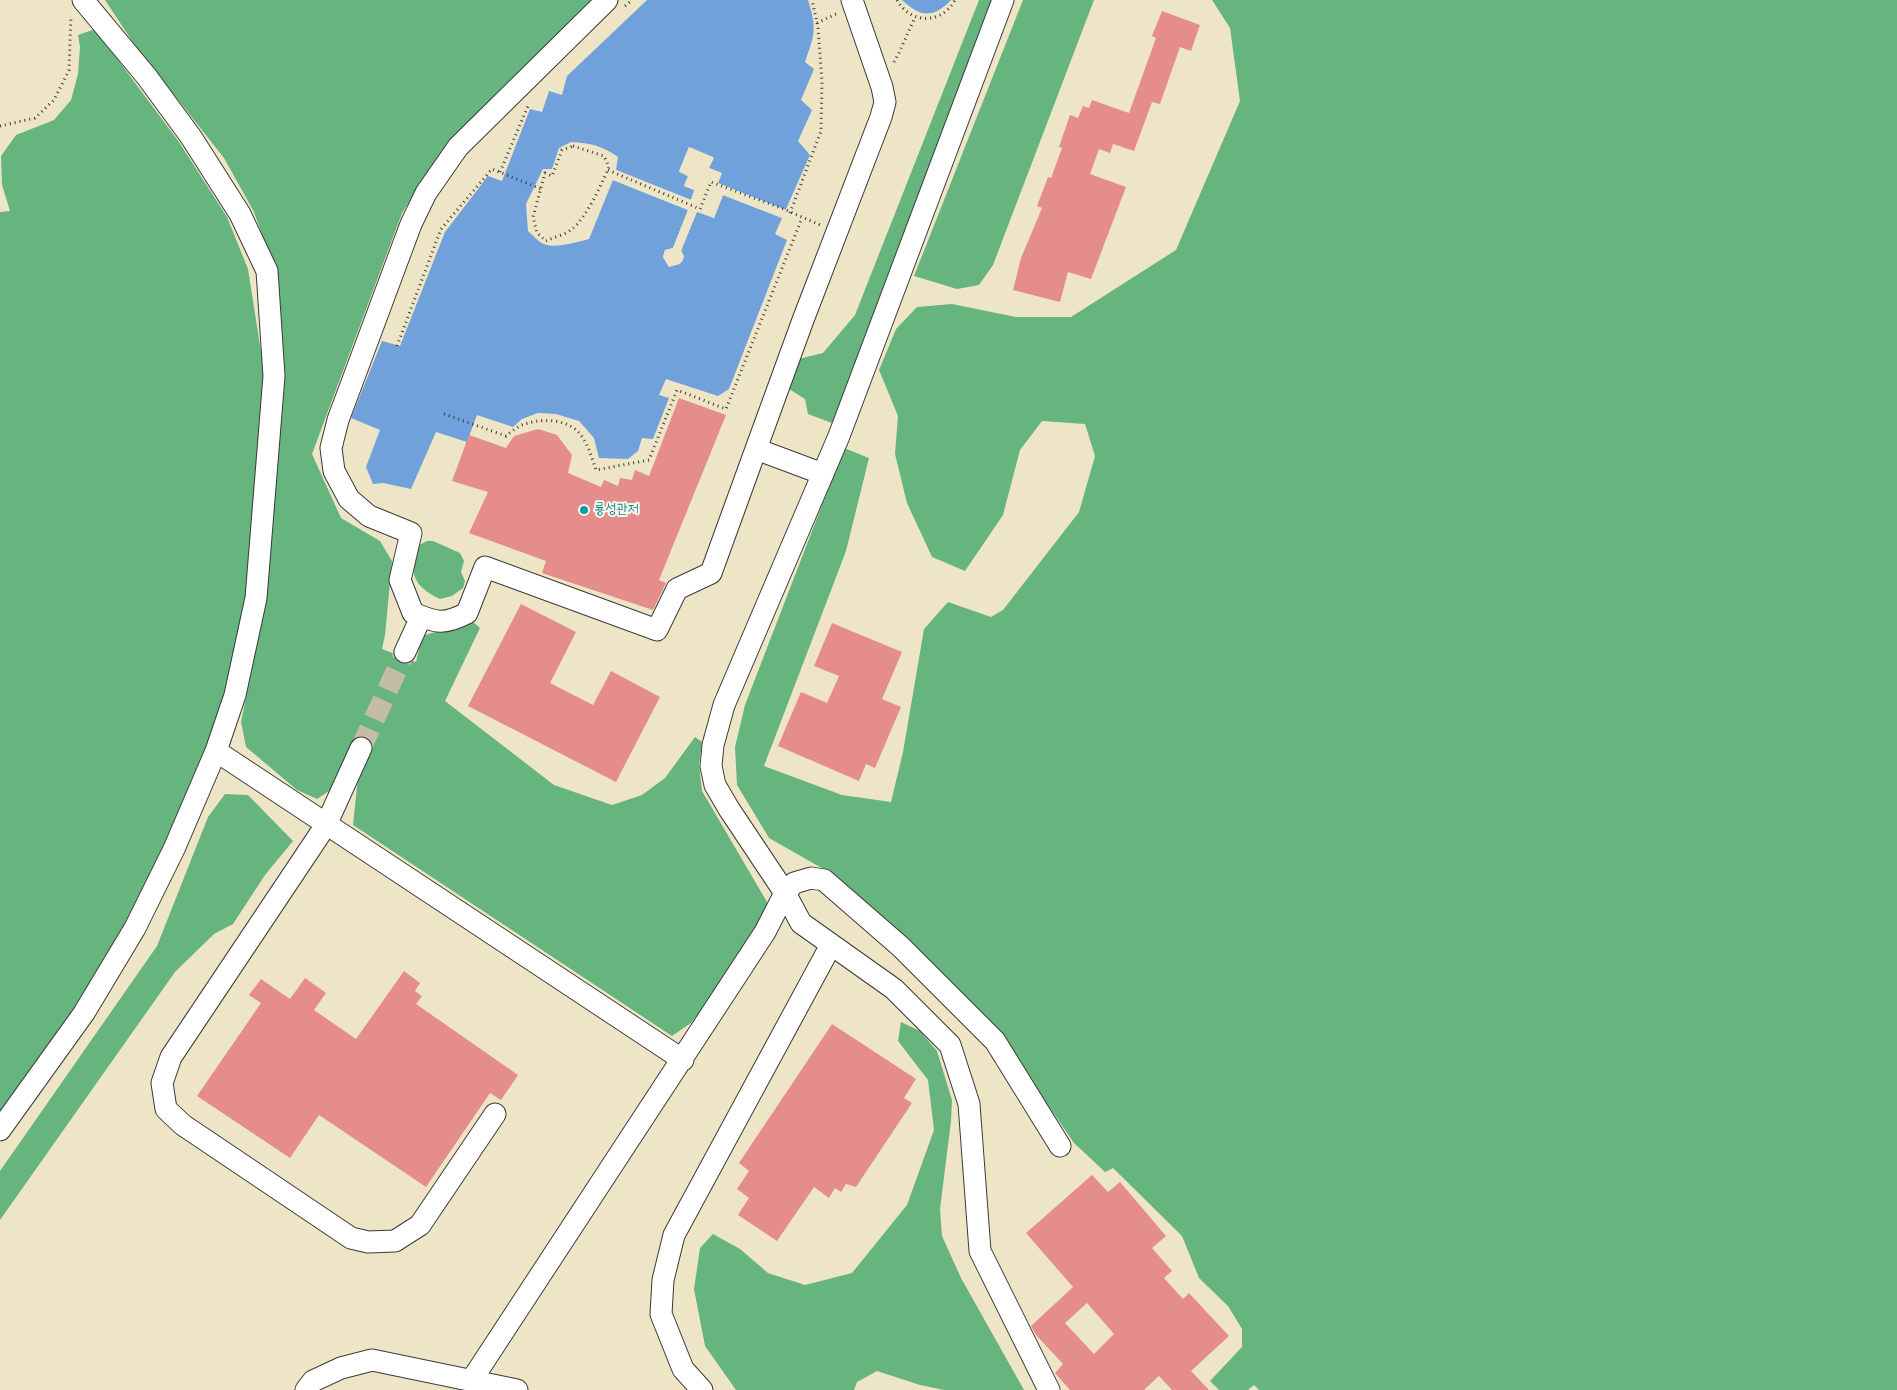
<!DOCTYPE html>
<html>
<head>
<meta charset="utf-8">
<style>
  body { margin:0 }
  canvas { display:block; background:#eee5c7 }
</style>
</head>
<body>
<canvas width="1897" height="1390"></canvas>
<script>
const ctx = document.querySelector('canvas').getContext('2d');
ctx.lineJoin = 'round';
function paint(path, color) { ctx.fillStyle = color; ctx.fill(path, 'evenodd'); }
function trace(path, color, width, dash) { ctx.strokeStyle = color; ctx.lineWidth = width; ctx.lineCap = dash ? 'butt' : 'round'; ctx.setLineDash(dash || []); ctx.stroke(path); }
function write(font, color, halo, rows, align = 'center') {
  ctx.font = font + ' "Architects Daughter","Poor Story",sans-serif'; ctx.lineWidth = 4; ctx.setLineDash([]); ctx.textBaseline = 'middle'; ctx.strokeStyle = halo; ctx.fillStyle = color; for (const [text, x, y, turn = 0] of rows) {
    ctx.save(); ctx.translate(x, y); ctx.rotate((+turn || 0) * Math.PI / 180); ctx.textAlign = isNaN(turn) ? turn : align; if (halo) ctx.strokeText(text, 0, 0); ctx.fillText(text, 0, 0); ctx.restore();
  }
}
paint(new Path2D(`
  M105,0H598L431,166L402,213L312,454L341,518L380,541L392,561L385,635L382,649L416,662L422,636L472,621L480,628L445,701L554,785L612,805L642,795L665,778L695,737L702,742L699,764L702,791L767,902L765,928L691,1023L672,1036L353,825L358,777L369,757L372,741L358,732L332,789L317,799L297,790L246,747L241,722L266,599L283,376L278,279L254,212L224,158L134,44Z
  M979,0H995L832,423L808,414L805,399L786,387L794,360L823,353L855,315Z
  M1023,0H1094L993,265L979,285L957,289L914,276Z
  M1212,0H1897V1390H1259L1254,1385L1248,1390H1219L1210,1381L1242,1347V1329L1228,1306L1199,1278L1182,1236L1113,1168L1105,1172L1074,1143L1005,1043L834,875L769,838L737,785L735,747L745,705L844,448L869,458L846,551L764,766L842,795L891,802L903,752L924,629L948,602L991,617L1003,610L1079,512L1095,456L1085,424L1042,421L1020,450L1003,515L965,571L932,557L907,503L895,454L898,416L879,370L896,329L917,307L952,304L1016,317H1071L1176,250L1240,101L1230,28Z
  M95,29L179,142L227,217L248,269L264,371L248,595L225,693L207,745L164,845L123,930L76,1010L0,1114V212L10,211L2,185L1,156L16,135L54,120L71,100L78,74L80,47L78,35Z
  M427,541H433L460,553L464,561L461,572L465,581L463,588L452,596L440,599C415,587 409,575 415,547Z
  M225,794L248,795L293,841L265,875L233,924L214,934L175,972L0,1220V1171L157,946L208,817Z
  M901,1022L920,1031L937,1051L952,1100L951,1121L940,1209L942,1236L961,1278L1024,1390H944L920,1385L877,1371L857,1382L854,1390H736L705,1346L694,1289L700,1248L713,1234L740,1249L768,1273L805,1285L852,1273L907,1205L934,1130L928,1080L898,1041Z`), '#66b57f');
paint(new Path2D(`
  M647,0H808C817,29 815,34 805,62L814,69L801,100L812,110L798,141L810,155L775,234L787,240L729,389L718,396L666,379L659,395L669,398L653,439L642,438L638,451L628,459L599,458L594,438L579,421L556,414L538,413L522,419L513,427L477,415L467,442L436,432L411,489L383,483L373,484L366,467L380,430L351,418L382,341L400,346L445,232L488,176L502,181L530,109L542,112L549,91L562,95L567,76ZM571,142C590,143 603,146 618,157L616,170L691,200L695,190L684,186L688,176L679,171L689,147L713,157L709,168L721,173L717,183L785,210L782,218L723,195L714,218L697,211L681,251L683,260L669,267L663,257L665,250L673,248L688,210L613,180L589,239C577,242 555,249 544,244C538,242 533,235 528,231L526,204L543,169H552L559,148Z
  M902,0H951C933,19 920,17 902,0Z`), '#71a1db');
paint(new Path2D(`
  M689,147L714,158L709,168L722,173L718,183L786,210L782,218L723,195L714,218L697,212L681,250L684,256L683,260L680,264L669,267L663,257L665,250L673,248L688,210L613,180L614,178L690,208L675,249L667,252L666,257L670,264L678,262L681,259L678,250L695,210L697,209L712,215L722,192L781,215L782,211L716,185L715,182L718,174L707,168L710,159L690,151L682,170L691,175L687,185L697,189L691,202L616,172V170L691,200L694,190L684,186L688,176L679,172Z`), '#eee5c7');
paint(new Path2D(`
  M1162,11L1200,25L1191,51L1180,47L1160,104L1152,102L1134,151L1113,144L1110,153L1099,149L1090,174L1126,187L1091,279L1068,272L1060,302L1013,290L1021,258L1042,208L1037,206L1048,177L1051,178L1062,148L1059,147L1070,115L1078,118L1083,106L1089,108L1092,100L1129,113L1156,38L1152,36Z
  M679,398L726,415L659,580L666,583L653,610L542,573L546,561L469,533L488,492L452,481L469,435L506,448L514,436L538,429L557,435L572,455L568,473L601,487L604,480L618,486L620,478L632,480L635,470L649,476Z
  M521,604L576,632L550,683L593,705L611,671L660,697L616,782L468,706Z
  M832,623L902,652L882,699L901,707L875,768L866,764L859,781L778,746L801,692L827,703L839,676L814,666Z
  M404,971L420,983L415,991L422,996L416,1004L518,1075L501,1100L490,1093L426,1187L319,1115L290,1158L197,1096L261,1003L249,995L261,979L290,999L305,978L326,993L314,1010L356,1039Z
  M832,1024L916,1079L904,1098L912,1103L856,1187L846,1184L841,1192L835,1188L829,1198L814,1187L777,1241L738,1215L749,1198L737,1189L749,1171L739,1163Z
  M1092,1175L1108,1192L1120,1182L1166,1236L1152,1248L1172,1271L1164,1278L1183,1299L1189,1293L1229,1336L1191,1371L1209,1390H1172L1159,1376L1144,1390H1070L1055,1373L1063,1364L1036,1335L1031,1326L1073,1287L1026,1233ZM1087,1303L1114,1334L1094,1354L1065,1323Z`), '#e58d8d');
trace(new Path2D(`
  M361,748L405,652`), '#c4bda5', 21, [21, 11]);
const minor = new Path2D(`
  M607,0L458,147L426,193L411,224L338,420L331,448L334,471L349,499L369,516L411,533L400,580L413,613C436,623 444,625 467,613L485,567L657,630L677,589L711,573L756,449L823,474
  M1003,0L839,436L724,705L713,745L711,766L715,785L729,809L785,893L801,923L894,989L950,1045L969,1104L980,1251L1049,1390
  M756,449L803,320L881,117L885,102L882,87L852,0
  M405,652L421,617
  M361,748L326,825L171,1057L162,1083L166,1109L183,1125L351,1238L368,1242L395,1241L420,1225L495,1114
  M216,751L683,1060
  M0,1130L84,1013L135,928L174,849L216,751L235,695L256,598L274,376L267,271L240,214L191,137L147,77L83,0
  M471,1381L765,932L785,893L794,883L811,878L824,880L901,947L995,1041L1060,1146
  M306,1390L313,1381L341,1368L372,1360L517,1390
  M702,1390L683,1369L661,1314L663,1280L674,1235L831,945`);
trace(minor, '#3c3a36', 23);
trace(new Path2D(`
  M897,0C911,25 942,24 955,0
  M625,6L632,0
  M817,23L838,13
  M894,62L899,53L915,17
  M0,126L35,118L54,100L69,70L71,16
  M573,146L604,156L609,167C601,185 587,217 572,229C565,235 554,237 546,241L537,233L533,217L545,173L552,176L562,150Z
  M608,170L700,209L711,182L786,210L820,225
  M500,172L528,106
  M790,213L821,131L822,82L818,27L812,0
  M397,346L441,229L492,169L541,189
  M444,414L506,436C511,432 517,427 522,425C540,418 567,418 580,434C588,444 592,458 596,470L649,460L677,390L726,409L802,218`), '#3c3a36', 3, [1, 4]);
trace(minor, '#fff', 21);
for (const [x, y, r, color] of [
  [584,510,5,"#0f9aa8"]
]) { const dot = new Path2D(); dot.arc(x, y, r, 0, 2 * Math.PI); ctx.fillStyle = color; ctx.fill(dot); trace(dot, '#fbf7ec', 2); }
write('14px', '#0d838f', '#fbf7ec', [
  ["룡성관저",594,510]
], 'left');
</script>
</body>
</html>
